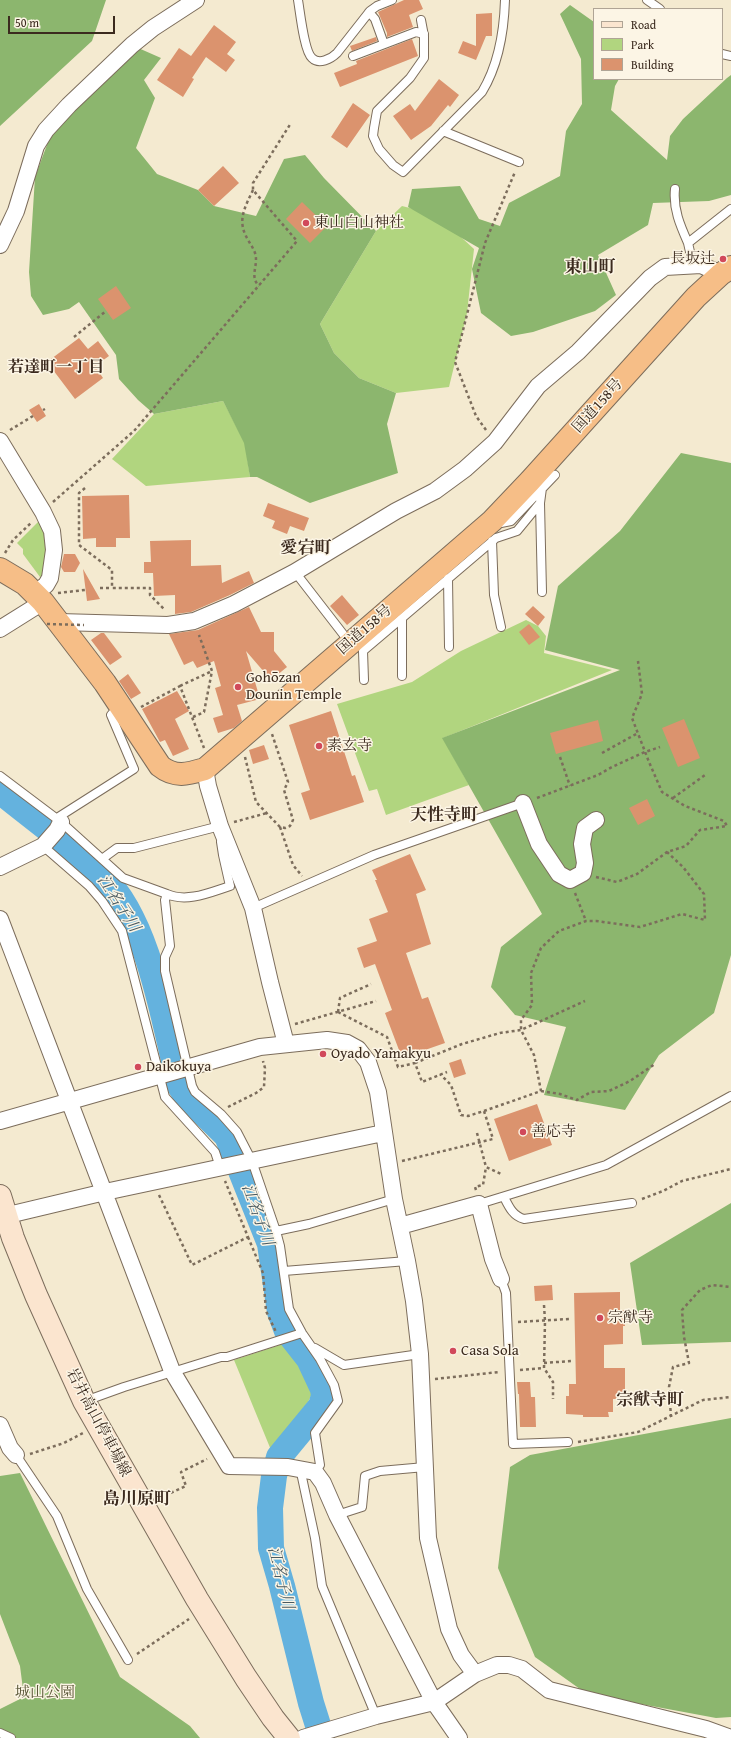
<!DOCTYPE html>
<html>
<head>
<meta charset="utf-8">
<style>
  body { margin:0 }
  #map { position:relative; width:731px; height:1738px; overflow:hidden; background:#f4ead0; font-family:"Gentium Book Plus",serif }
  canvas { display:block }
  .legend { position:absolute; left:593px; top:8px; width:130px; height:72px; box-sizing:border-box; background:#fcf5e5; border:1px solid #afa495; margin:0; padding:5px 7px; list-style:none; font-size:12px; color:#3b2a1e }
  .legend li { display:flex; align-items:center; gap:8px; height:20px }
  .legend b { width:20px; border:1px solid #afa495 }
  .scale { position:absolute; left:8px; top:16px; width:107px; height:18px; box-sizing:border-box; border:2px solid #3b2a1e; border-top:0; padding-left:5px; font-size:12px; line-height:14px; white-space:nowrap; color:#3b2a1e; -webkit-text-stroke:3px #fcf5e5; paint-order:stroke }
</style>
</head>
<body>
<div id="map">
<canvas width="731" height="1738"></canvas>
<ul class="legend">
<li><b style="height:5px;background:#fbe5cf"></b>Road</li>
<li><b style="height:11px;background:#b1d57f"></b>Park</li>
<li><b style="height:11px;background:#db936e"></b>Building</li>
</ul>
<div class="scale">50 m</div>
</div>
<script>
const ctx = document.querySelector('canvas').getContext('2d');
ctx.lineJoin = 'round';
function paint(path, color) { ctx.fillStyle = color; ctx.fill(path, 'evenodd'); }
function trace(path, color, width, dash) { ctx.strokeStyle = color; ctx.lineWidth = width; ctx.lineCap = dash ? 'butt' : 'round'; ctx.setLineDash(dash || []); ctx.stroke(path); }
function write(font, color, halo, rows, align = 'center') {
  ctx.font = font + ' "Gentium Book Plus","Noto Serif JP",serif'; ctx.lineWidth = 3; ctx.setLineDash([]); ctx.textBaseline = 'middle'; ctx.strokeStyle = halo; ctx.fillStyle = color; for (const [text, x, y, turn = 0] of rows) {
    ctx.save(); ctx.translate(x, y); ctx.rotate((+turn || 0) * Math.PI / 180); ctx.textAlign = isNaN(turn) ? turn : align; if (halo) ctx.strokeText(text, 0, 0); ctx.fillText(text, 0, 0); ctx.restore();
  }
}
paint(new Path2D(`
  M402,206L437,215L474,249L467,313L449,387L396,393L359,378L334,353L320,324L376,231Z
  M223,401L245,443L250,477L146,486L112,459L154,414Z
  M41,519L47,536L45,574L40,577L23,554V549L17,543Z
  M526,620L538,626L546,636L544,653L612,670L443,738L469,785L386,815L377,789L369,791L337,704L412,682L461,651Z
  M286,1343L308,1372L313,1392L308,1402L271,1450L234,1360Z`), '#b1d57f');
paint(new Path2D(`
  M0,0H106L92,41L0,126Z
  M570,5L594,22V79H619L615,86L611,110L667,160L670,136L683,119L727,78L731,75V195L709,201L653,203L648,225L598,255L616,295L595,311L533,332L511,336L481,313L472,269L479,248L408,207L412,189L460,186L479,219L500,226L509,203L560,176L566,131L582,104L581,59L560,14Z
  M136,47L161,58L144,80L155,98L136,148L157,174L198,190L214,206L256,216L284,159L305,155L324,178L376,231L320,324L334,353L359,378L396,393L387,424L398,473L310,503L257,477H250L244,443L223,401L154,414L138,400L119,379L116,355L79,302L69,309L43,315L31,296L29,272L35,177L51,134Z
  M681,453L731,463V955L714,1013L659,1055L625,1110L544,1095L566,1027L515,1015L491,987L501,947L542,914L442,738L620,670L545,650L558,586L620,531Z
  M731,1203V1342L642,1345L630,1263Z
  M731,1418V1717L716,1718L587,1694L535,1657L498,1568L510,1467L530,1455Z
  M20,1473L120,1677L190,1726L200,1738H0V1709L24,1697L20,1666L0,1614V1476Z`), '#8cb66e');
trace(new Path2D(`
  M0,791C34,819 73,846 103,877C150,923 164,1023 180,1086L187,1097L227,1136L270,1244L280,1312L287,1331L309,1359L323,1389L324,1396L321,1406L279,1457L274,1476L270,1508L271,1548L282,1586L311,1703L322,1738`), '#64b2de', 26);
paint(new Path2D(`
  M404,0H419L423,9L409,15L413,27L387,37V33L378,12Z
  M492,13V36H486L476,60L458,53L463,41L476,46V14Z
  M214,25L236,42L227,54L235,60L226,72L206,57L192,78L194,79L183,97L157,80L179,48L191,56Z
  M376,37L377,41L352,51L350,46Z
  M412,39L418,56L340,87L334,73L357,64L356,61Z
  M439,79L459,95L450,107L448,105L431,126L411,140L393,116L410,104L415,111Z
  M353,103L370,115L347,148L331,137Z
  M223,166L239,183L214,206L198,190Z
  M302,202L327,226L310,243L286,219Z
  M116,286L131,308L113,320L98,299Z
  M79,338L88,349L98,341L109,356L95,366L103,378L75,399L47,362Z
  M39,404L46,416L37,422L29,410Z
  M129,495L130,538H116V547H96V538L83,539L82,496Z
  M268,503L309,518L304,531L290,526L287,534L272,528L275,521L263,516Z
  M191,540V566L221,565L222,583L249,571L254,583L230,595L191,612L175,614V595L154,596L153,573H144V562H151L150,541Z
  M64,554H75L80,563L75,572H64L61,567Z
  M83,569L100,599L87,601Z
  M342,595L359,615L347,625L330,606Z
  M533,606L545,617L538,626L525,614Z
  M249,607L261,632H274V651L287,667L271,680L246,651L260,699L237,705L242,721L234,728L218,733L213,718L223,715L215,688L221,686L214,661L197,668L193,661L184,665L169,634L198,630Z
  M529,624L540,637L529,645L519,632Z
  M101,633H104L122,657L110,665L91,640Z
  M128,674L141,693L131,699L119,681Z
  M177,691L189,711L175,719L189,749L173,756L165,740L160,742L142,709Z
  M331,711L352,776L355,775L364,802L310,820L301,793L310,790L289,725Z
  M684,719L700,758L678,767L662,728Z
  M598,720L603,741L556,754L550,733Z
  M264,745L269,759L253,764L249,750Z
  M647,799L655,816L638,825L629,808Z
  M410,854L426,890L416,894L431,944L406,953L422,999L428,997L445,1043L402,1058L385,1013L392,1010L375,964L364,968L357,948L377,941L369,919L388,912L375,880H377L372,870Z
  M461,1059L466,1074L454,1078L449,1063Z
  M537,1104L552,1145L509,1161L494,1119Z
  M552,1285L553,1300L535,1301L534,1286Z
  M620,1292V1310H625V1326H623V1344L604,1345V1368H625V1399H613V1412H608L609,1417H583V1415L566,1414V1396H569V1384H576L574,1293Z
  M517,1382H530L531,1397H535L536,1427H520L519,1394H518Z`), '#db936e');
const service = new Path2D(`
  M298,0C300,11 304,51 312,58C319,65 331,59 337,53L370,11L377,6L392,0
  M647,0L660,9
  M369,12L375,19L384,44
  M421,20L424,36V58L410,78L377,111L374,128L373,136L379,149L393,165L403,172L482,92C499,64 504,32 505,0
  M722,54L731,56
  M353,56L416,32L424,34
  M443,131L519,162
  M675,189C673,209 680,225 688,243
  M693,265L688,243L731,209
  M540,503L542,592
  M496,524L511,521L555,475
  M492,541L494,595L501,627
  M295,572L350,643
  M448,578L449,647
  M402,676V618L496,538L517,531L540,503L542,488
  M364,680L363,651L402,618
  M0,776L61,822L123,878L167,894L165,900L170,946L165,957V971L192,1086L195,1092L221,1114L237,1132L252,1161L276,1231L280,1246L289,1309L302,1333L320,1359L334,1385L338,1401L315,1433L320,1465L315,1472
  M57,818L134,769L111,715L119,706
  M43,846L89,886L102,901L122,931L165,1097L215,1152L220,1167
  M102,859L117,848H134L220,826V829
  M167,894C187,903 211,892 230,886L223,855L221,842
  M253,908L374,855L523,803
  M504,1197C509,1207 513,1216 524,1219L632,1203
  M479,1204L606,1165L731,1096
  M276,1231L309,1224L394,1199
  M284,1271L407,1261
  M501,1279L506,1293L513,1444L568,1442
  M315,1348L344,1365L420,1354
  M85,1401L124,1387L221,1357H227L302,1333
  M16,1455L57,1516L87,1589L128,1660
  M300,1468L315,1538L322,1586L376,1716
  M337,1515L362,1507L365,1476L380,1471L425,1467
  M0,1733L11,1738`);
const minor = new Path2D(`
  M0,245L16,211L36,146L46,130L69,105L132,45L153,28L196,0
  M0,441L43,512L52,531L54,550L50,578L46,585L35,593
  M59,622L168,625L194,621L234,604L295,572L396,511L435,491L465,469L495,442L538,386L578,352L650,278L665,267L701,265L721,274
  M0,629L43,602
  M205,769L208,786L220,826L253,908L270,982L286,1044
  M523,803L539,844L559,874L570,880L583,873L585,863L582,844L585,828L596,820
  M0,867L43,846L57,830L61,822
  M0,919L172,1371L229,1466L288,1467L315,1472L323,1483L337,1515L434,1702L459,1738
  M0,1121L260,1047L327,1040L347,1043L358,1049L368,1062L378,1092L394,1199L407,1261L414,1301L420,1354L428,1538L449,1629L461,1655L475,1674
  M0,1217L105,1192L383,1133
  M400,1226L479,1204L493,1259L501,1279
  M0,1425L10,1448L16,1455
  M303,1738L376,1716L434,1702L475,1674L497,1665H509L522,1669L549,1690L706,1729L731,1738`);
const secondary = new Path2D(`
  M0,1196L13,1238L36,1295L84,1401L197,1599L246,1678L273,1718L289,1738`);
const trunk = new Path2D(`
  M0,569L25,584L43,602L105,683L160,766C175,778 188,774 205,769L492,521L530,481L696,297L721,274L731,267`);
trace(service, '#7c6d5c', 10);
trace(minor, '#7c6d5c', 18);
trace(secondary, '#7c6d5c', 24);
trace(trunk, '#7c6d5c', 24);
trace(new Path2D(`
  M253,190C246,205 238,218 245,234C248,241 253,247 255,253C259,265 249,276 259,286
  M74,337L106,311
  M43,410L45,409
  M10,430L33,416
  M486,430L476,416L455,362L485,243L515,172
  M85,488L79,493V545L112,570V588H150V595L165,610
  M53,502L134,431L297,241L253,190V183L291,123
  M5,553L13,540L32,522
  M100,588H112
  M58,593L85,590
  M180,686L212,671
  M141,707L180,686L204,748
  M193,717L204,712L212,671L199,635
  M602,753L638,733
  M245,757L256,802L280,827L285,828L290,826L293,820L284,790L288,782L272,734
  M560,757L570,786
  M537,798L598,775L612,767L645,752L660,747
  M673,798L705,775
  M234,822L267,813
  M280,827L293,865L302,876
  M596,877L617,882L637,874L667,852
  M575,893L586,921
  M338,1012L387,1037L398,1067L415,1063L422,1082L447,1072
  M338,1012L340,998L371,984
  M295,1024L376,1001
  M415,1063L462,1044L500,1033L521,1030L585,1001
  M541,1091L560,1094L577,1100L591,1092L609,1091L630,1081L655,1064
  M228,1107L256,1093L264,1087L265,1068L263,1061
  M484,1111L541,1091L534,1055L521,1030V1020L532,1005L531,973L541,948L559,931L586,921H596L640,927L682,914L705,920L704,894L683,867L667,852L686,846L700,830L727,826L724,821L685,806L662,792L649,762L632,718L642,694L638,661
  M477,1133L486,1167L501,1174
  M402,1161L493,1139L484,1111L468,1116L461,1115L451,1085L440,1074
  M476,1190L475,1187L483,1185L486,1167
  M159,1195L192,1265L248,1237L225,1181
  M642,1199L663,1191L682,1181L731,1169
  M248,1237L263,1273L266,1311L276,1332
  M544,1305L545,1321L544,1368L553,1382V1399
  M518,1322L569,1319
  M544,1363L571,1361
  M520,1370L544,1368
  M435,1379L499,1372
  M671,1417L669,1387L673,1367L689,1363L684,1337L682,1310L700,1290L712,1285L731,1287
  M578,1442L638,1432L703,1400L731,1397
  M30,1454L64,1443L83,1433
  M160,1498L186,1486L181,1472L207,1459
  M137,1654L189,1619`), '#7c6d5c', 2.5, [3, 3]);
trace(service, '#fff', 8);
trace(minor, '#fff', 16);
trace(secondary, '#fbe5cf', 22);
trace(trunk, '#f6be87', 22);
trace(new Path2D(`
  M47,624L84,625`), '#7c6d5c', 2.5, [3, 3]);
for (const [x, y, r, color] of [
  [306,223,4,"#d1495b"],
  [723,259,4,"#d1495b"],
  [238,687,4,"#d1495b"],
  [319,746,4,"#d1495b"],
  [323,1054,4,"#d1495b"],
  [138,1067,4,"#d1495b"],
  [523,1132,4,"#d1495b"],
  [600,1318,4,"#d1495b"],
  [453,1351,4,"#d1495b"]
]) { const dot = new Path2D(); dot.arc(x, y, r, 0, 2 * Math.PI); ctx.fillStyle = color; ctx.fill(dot); trace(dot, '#fcf5e5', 1.5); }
write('15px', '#3b2a1e', '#fcf5e5', [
  ["東山白山神社",314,223],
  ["長坂辻",715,259,"right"],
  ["Gohōzan",246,678],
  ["Dounin Temple",246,695],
  ["素玄寺",327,746],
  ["Oyado Yamakyu",331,1054],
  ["Daikokuya",146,1067],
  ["善応寺",531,1132],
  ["宗猷寺",608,1318],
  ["Casa Sola",461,1351]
], 'left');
write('15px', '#3b2a1e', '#fcf5e5', [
  ["国道158号",598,406,-48],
  ["国道158号",365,630,-41],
  ["岩井高山停車場線",98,1423,62]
]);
write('15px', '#585536', '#fcf5e5', [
  ["城山公園",45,1693]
]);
write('bold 16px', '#3b2a1e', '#fcf5e5', [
  ["若達町一丁目",56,368]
]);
write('italic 16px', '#495a61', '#fcf5e5', [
  ["江名子川",118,904,57],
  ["江名子川",257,1215,70],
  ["江名子川",280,1578,76]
]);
write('bold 17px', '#3b2a1e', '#fcf5e5', [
  ["東山町",590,268],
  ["愛宕町",306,549],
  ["天性寺町",444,816],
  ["宗猷寺町",650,1401],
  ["島川原町",137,1500]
]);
</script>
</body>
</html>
